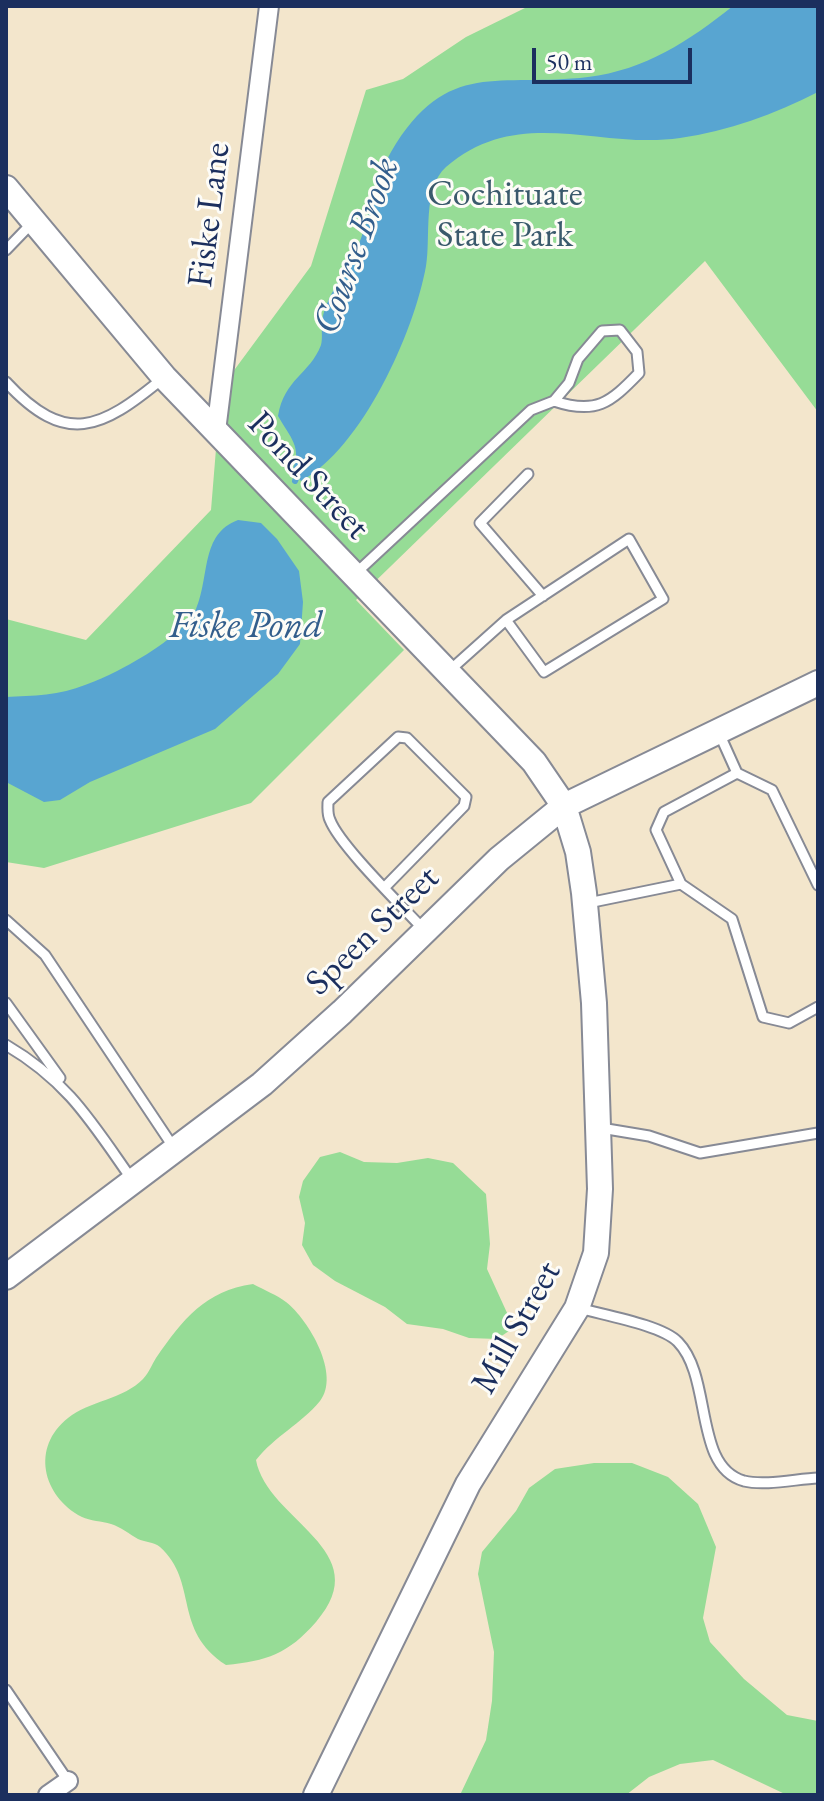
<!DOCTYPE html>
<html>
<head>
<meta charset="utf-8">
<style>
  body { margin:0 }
  #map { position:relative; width:824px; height:1801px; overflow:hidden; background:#f3e6cc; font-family:"EB Garamond",serif }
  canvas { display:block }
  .frame { position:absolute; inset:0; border:8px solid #1b2f5e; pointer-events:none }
  .scale { position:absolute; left:532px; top:48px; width:160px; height:36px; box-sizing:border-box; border:4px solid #1b2f5e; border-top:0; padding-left:10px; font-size:24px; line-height:28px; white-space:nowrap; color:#1b2f5e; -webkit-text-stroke:6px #fdfcf7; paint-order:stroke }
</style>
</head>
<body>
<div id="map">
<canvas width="824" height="1801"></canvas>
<div class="frame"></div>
<div class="scale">50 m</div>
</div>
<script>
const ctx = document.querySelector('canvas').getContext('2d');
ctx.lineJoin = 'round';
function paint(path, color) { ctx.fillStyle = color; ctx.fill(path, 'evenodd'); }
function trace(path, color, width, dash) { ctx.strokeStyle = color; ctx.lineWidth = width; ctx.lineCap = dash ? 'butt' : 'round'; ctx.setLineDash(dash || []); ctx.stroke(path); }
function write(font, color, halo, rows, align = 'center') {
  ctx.font = font + ' "EB Garamond",serif'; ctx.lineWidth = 6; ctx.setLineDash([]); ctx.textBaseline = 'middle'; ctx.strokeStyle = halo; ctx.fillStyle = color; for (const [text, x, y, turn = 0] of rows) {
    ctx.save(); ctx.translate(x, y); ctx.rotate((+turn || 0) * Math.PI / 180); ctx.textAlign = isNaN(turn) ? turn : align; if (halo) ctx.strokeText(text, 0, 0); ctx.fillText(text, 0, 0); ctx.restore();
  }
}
paint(new Path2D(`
  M529,6H818V412L705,261L356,600L404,650L251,803L44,868L6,862V619L86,640L211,510L221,388L311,266L366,90L403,79L466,37Z
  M340,1152L364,1162L397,1163L428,1158L453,1163L486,1194L490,1244L487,1269L508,1315L509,1331L497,1339L469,1338L443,1329L407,1324L385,1307L335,1281L313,1265L302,1245L305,1223L299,1197L303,1181L320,1157Z
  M253,1284C264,1290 277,1295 286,1302C309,1320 341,1375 320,1401C301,1424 275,1436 256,1460C267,1521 379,1550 316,1622C288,1654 267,1661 226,1665C172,1630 199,1582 160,1547C154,1542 144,1542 138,1539C129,1534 121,1527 111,1524C102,1521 90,1521 82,1517C42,1496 31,1447 68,1418C89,1401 124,1399 143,1379C149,1373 152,1364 156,1358C183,1319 205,1291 253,1284Z
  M594,1463H632L668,1477L698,1504L716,1547L703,1618L710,1642L744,1679L787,1715L818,1721V1795H787L713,1760L680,1764L649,1777L626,1795H460L486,1740L492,1701L494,1652L478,1574L482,1552L516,1511L529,1488L555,1469Z`), '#96dc96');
paint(new Path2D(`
  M733,6H818V92C775,114 728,131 680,138C599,150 519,104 446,167C422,188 431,238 426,266C414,333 362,448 301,481L292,471C303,448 290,437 278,416C284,379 310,374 321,345C323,338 321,328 322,321C326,297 343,276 354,255C370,223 373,184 391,152C447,57 499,88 588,77C645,70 689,41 733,6Z
  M238,520L261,523L277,539L299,571L303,602L300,644L278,674L215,729L90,782L60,800L44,802L6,782V697C32,696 61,695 85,685C115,675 183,638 196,609C210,577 200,534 238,520Z`), '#58a5d1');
trace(new Path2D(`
  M295,481L300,469`), '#58a5d1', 6);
const service = new Path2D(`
  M6,250L33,222
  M6,382C66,447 101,429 162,379
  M528,474L480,523L543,596
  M355,574L531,410L554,401C596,415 610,403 639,373L637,352L620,330L602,331L578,359L569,383L554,401
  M449,671L506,620L544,672L663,599L629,539L506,620
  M719,733L737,773L772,790L818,885
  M681,884L656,830L664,812L737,773
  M385,887L464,806L466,797L407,738L398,737L328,802C328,808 327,814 330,820C340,846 403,907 425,931
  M588,903L681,884L732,919L763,1017L789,1023L818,1007
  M6,920L45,955L174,1148
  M6,1003L60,1078
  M6,1045C69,1082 92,1123 133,1181
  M601,1128L649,1136L700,1153L818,1133
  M579,1308C603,1315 662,1325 678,1342C713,1378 693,1467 744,1481C765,1486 796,1479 818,1478
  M6,1690L68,1781`);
const minor = new Path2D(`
  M216,431L269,6
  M48,1795L68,1781`);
const tertiary = new Path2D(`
  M6,188L164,377L534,762L564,806L578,852L584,893L594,1003L600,1189L596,1253L577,1308L468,1484L316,1795
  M6,1277L262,1084L342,1012L499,859L564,806L818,683`);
trace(service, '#878a95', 13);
trace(minor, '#878a95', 22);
trace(tertiary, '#878a95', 28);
trace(service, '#fff', 9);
trace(minor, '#fff', 18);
trace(tertiary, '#fff', 24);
write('36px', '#3a5a6c', '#fdfcf7', [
  ["Cochituate",505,195],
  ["State Park",505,236]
]);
write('36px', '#1b2f5e', '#fdfcf7', [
  ["Fiske Lane",210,215,-83],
  ["Pond Street",308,476,47],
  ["Speen Street",373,931,-44],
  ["Mill Street",517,1328,-61]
]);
write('italic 38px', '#335e8c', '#fdfcf7', [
  ["Course Brook",357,246,-70],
  ["Fiske Pond",246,627]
]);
</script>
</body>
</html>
